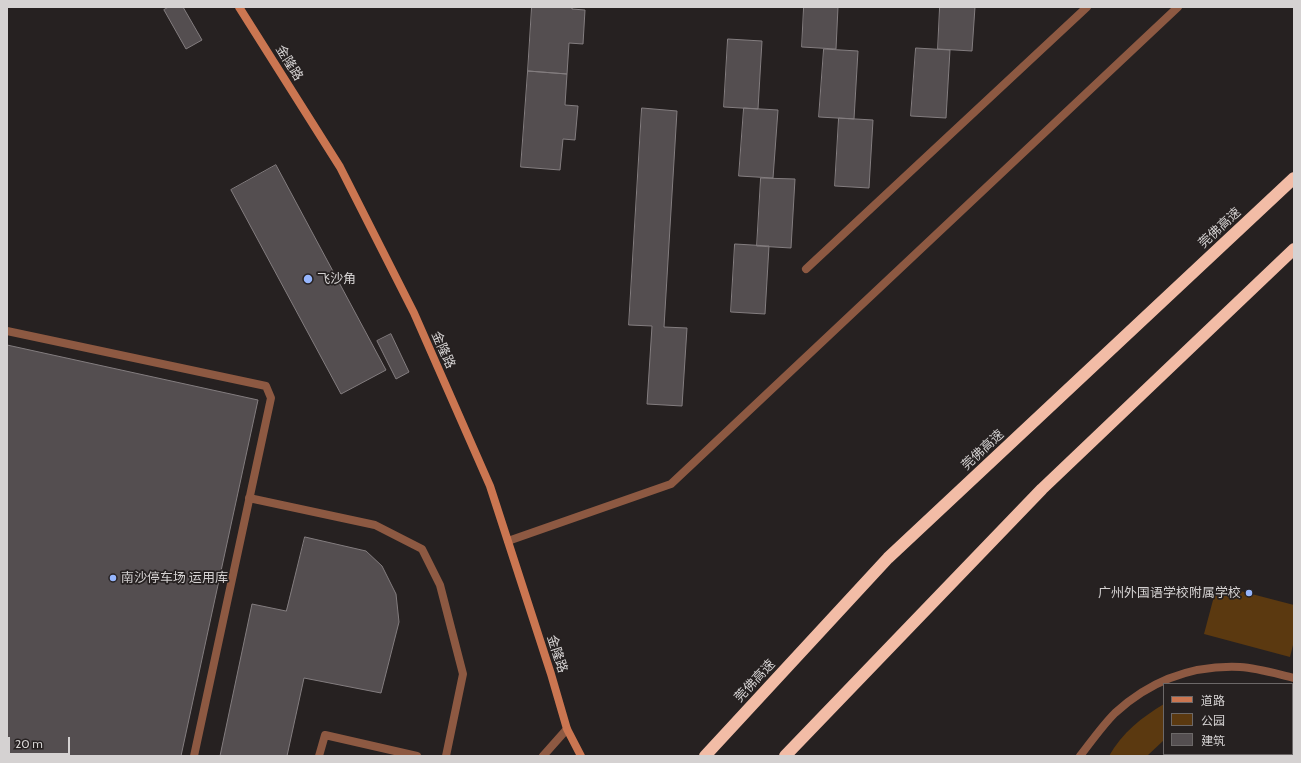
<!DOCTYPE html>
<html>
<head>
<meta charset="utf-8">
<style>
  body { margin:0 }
  #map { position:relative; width:1301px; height:763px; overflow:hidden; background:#262121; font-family:Cabin,"Noto Sans SC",sans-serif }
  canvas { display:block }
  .frame { position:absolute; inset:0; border:8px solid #d5d2d2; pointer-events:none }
  .legend { position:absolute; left:1163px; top:683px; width:130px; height:72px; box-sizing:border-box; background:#262121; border:1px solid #6c6868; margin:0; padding:5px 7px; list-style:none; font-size:12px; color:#d5d2d2 }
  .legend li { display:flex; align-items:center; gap:8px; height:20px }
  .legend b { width:20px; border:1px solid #6c6868 }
  .scale { position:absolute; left:8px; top:737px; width:62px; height:18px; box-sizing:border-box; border:2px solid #d5d2d2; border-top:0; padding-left:5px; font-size:12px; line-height:14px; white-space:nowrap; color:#d5d2d2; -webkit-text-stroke:3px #262121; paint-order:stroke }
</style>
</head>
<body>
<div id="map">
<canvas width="1301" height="763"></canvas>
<div class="frame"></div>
<ul class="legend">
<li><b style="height:5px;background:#cb7651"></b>道路</li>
<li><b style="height:11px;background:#5b3910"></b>公园</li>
<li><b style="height:11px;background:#544e50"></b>建筑</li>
</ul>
<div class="scale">20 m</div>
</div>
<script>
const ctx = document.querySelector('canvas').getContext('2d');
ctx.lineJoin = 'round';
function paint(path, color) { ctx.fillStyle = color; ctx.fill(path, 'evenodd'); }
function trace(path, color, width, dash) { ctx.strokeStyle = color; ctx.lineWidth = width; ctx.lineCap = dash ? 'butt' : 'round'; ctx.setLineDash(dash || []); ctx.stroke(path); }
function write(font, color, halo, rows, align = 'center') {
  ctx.font = font + ' Cabin,"Noto Sans SC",sans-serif'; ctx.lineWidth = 3.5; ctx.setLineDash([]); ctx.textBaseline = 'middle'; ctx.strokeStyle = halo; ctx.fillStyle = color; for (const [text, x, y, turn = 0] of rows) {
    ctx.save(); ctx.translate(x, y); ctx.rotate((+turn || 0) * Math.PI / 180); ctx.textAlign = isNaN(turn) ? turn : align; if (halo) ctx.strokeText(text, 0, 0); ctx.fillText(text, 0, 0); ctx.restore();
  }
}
paint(new Path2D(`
  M1217,585L1294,605V641L1290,657L1204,634Z
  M1164,704V740L1147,756H1109C1122,733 1142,717 1164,704Z
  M1292,739H1294V756H1209V754H1292Z`), '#5b3910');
const building = new Path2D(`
  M169,7H183L202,40L186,49L164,10Z
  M532,7H572V9L585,10L583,44L569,43L567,74L528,71Z
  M804,7H838L836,49L802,47Z
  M940,7H975L972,51L938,49Z
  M728,39L762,41L758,109L724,107Z
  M916,48L950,50L946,118L911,116Z
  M824,49L858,51L854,119L819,117Z
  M528,71L567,74L565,105L578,106L575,140L563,139L560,170L521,167Z
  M642,108L677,111L664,327L687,328L682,406L647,404L652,326L629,325Z
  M744,108L778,110L773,178L739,176Z
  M839,118L873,120L869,188L835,186Z
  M276,165L386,370L341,394L231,190Z
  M761,178L795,179L791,248L757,246Z
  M735,244L769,246L765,314L731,312Z
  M391,334L409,372L396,379L377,341Z
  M7,345L258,400L181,756H7Z
  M305,537L366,551L382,566L396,594L399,622L381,693L304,678L287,756H220L252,604L286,611Z`);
paint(building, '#544e50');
trace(building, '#837d7f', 1);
trace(new Path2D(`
  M806,269L1087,7
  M7,331L266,386L271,398L194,756
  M249,498L375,525L422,549L440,585L463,674L446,756
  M319,756L325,735L417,756
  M1080,756C1091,742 1102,726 1115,713C1150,681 1193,665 1240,667C1258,668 1277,674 1294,678`), '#8d5942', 8);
trace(new Path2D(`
  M508,541L671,484L1178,7
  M543,756L567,729`), '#8d5942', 8);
trace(new Path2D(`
  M239,7L340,167L414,313L490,486L551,674L567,729L581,756`), '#cb7651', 8);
trace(new Path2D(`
  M705,756L888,558L1294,178
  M785,756L1042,489L1294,249`), '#f2bca6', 12);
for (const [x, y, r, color] of [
  [308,279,5,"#96b6fd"],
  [113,578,4,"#96b6fd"],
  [1249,593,4,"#96b6fd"]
]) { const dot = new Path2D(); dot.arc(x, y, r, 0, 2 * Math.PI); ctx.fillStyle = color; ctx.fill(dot); trace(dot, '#262121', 1.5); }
write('13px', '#d5d2d2', '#262121', [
  ["金隆路",289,63,58],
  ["莞佛高速",1220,228,-43],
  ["金隆路",443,350,66],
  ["莞佛高速",983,450,-43],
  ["金隆路",557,654,72],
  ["莞佛高速",755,681,-47]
]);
write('13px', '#d5d2d2', '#262121', [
  ["飞沙角",317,279],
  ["南沙停车场 运用库",121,578],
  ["广州外国语学校附属学校",1241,593,"right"]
], 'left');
</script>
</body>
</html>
